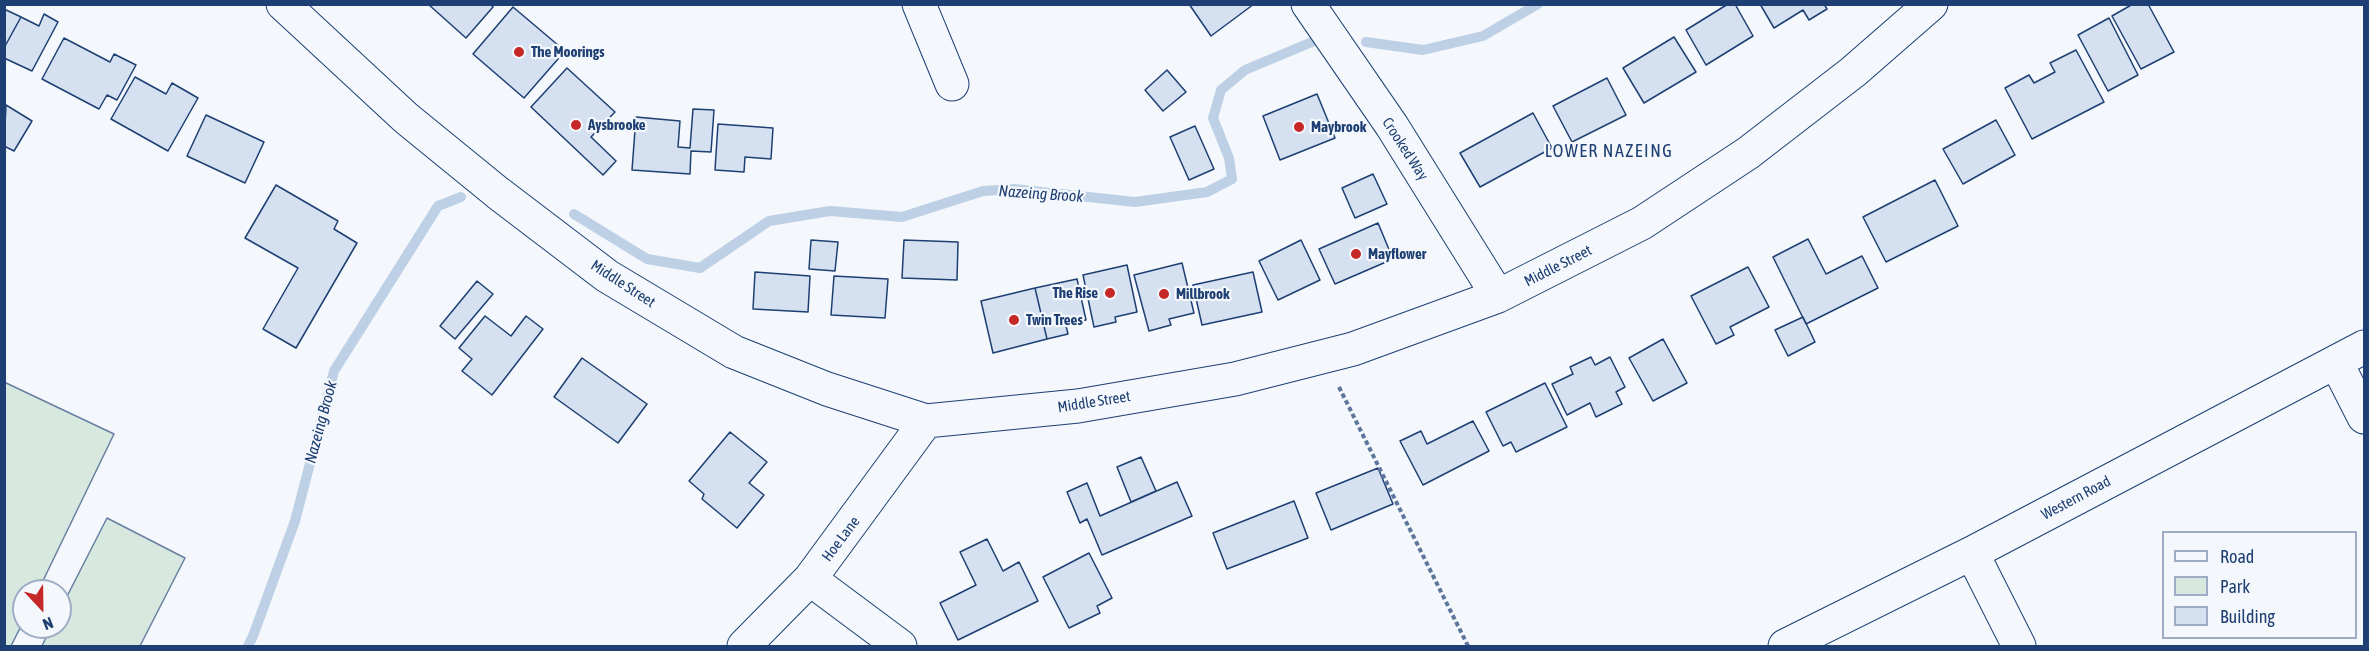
<!DOCTYPE html>
<html>
<head>
<meta charset="utf-8">
<style>
  body { margin:0 }
  #map { position:relative; width:2369px; height:651px; overflow:hidden; background:#f4f7fb; font-family:"Asap Condensed",sans-serif }
  canvas { display:block }
  .frame { position:absolute; inset:0; border:6px solid #1d3f73; pointer-events:none }
  .legend { position:absolute; left:2162px; top:531px; width:195px; height:108px; box-sizing:border-box; background:#f4f7fb; border:2px solid #9eadc5; margin:0; padding:8px 10px; list-style:none; font-size:18px; color:#1d3f73 }
  .legend li { display:flex; align-items:center; gap:12px; height:30px }
  .legend b { width:30px; border:2px solid #9eadc5 }
  .north { position:absolute; left:12px; top:579px; width:60px; height:60px; box-sizing:border-box; background:#f4f7fb; border:2px solid #9eadc5; border-radius:50%; rotate:158deg; font-size:16px; font-weight:700; line-height:24px; text-align:center; color:#1d3f73 }
  .north::after { content:''; display:block; margin:auto; width:21px; height:27px; background:#c62828; clip-path:polygon(50% 0,100% 100%,50% 72%,0 100%) }
</style>
</head>
<body>
<div id="map">
<canvas width="2369" height="651"></canvas>
<div class="frame"></div>
<ul class="legend">
<li><b style="height:8px;background:#f4f7fb"></b>Road</li>
<li><b style="height:16px;background:#d7e8df"></b>Park</li>
<li><b style="height:16px;background:#d5e0f0"></b>Building</li>
</ul>
<div class="north">N</div>
</div>
<script>
const ctx = document.querySelector('canvas').getContext('2d');
ctx.lineJoin = 'round';
function paint(path, color) { ctx.fillStyle = color; ctx.fill(path, 'evenodd'); }
function trace(path, color, width, dash) { ctx.strokeStyle = color; ctx.lineWidth = width; ctx.lineCap = dash ? 'butt' : 'round'; ctx.setLineDash(dash || []); ctx.stroke(path); }
function write(font, color, halo, rows, align = 'center') {
  ctx.font = font + ' "Asap Condensed",sans-serif'; ctx.lineWidth = 4.5; ctx.setLineDash([]); ctx.textBaseline = 'middle'; ctx.strokeStyle = halo; ctx.fillStyle = color; for (const [text, x, y, turn = 0] of rows) {
    ctx.save(); ctx.translate(x, y); ctx.rotate((+turn || 0) * Math.PI / 180); ctx.textAlign = isNaN(turn) ? turn : align; if (halo) ctx.strokeText(text, 0, 0); ctx.fillText(text, 0, 0); ctx.restore();
  }
}
const green = new Path2D(`
  M4,382L114,434L38,591H24V620L11,646H4Z
  M107,518L185,558L140,646H42L51,627H60V610Z`);
paint(green, '#d7e8df');
trace(green, '#687fa3', 1.5);
trace(new Path2D(`
  M1366,42L1423,50L1483,36L1538,4
  M574,214L647,259L700,268L769,221L830,211L902,217L983,191L1014,189L1135,202L1207,192L1232,179L1229,158L1213,118L1221,90L1245,70L1312,42
  M248,646L253,636L295,521L334,371L438,206L461,197`), '#bed0e5', 10);
const building = new Path2D(`
  M428,4H491L493,7L466,38Z
  M1189,4H1254L1211,36Z
  M1728,4H1735L1753,36L1706,65L1686,30Z
  M1760,4H1824L1827,9L1809,20L1803,10L1774,28Z
  M2133,4H2148L2174,52L2141,69L2112,16Z
  M513,7L565,51L524,98L473,54Z
  M4,9L21,17L4,48Z
  M44,14L58,22L32,71L4,58V48L21,17L39,26Z
  M2109,18L2138,75L2108,91L2078,35Z
  M1674,37L1696,72L1644,103L1623,68Z
  M64,38L110,62L114,54L136,65L117,100L107,95L99,109L42,79Z
  M2076,50L2104,102L2032,139L2005,88L2029,75L2034,83L2055,72L2050,63Z
  M567,68L615,112L591,137L616,161L603,175L531,107Z
  M1167,70L1186,92L1163,111L1145,90Z
  M135,77L166,94L172,83L198,98L168,151L111,119Z
  M1607,78L1626,115L1572,142L1553,106Z
  M1317,94L1335,138L1280,160L1263,116Z
  M6,105L32,121L14,151L4,146Z
  M693,109L714,110L711,152L691,151L690,174L632,170L636,117L680,121L678,147L690,148Z
  M1533,113L1552,148L1480,187L1460,153Z
  M206,115L264,142L245,183L187,156Z
  M1996,120L2015,155L1963,184L1943,149Z
  M718,124L773,128L771,159L745,157L744,172L715,170Z
  M1195,126L1214,169L1189,180L1170,137Z
  M1373,174L1387,204L1355,218L1342,188Z
  M1935,180L1958,226L1886,262L1863,217Z
  M276,185L338,221L334,229L357,243L296,348L263,329L298,268L245,238Z
  M1378,223L1393,259L1335,284L1319,249Z
  M1808,239L1826,274L1862,256L1878,288L1806,324L1773,257Z
  M811,240L838,242L835,271L809,269Z
  M904,240L958,242L957,280L902,278Z
  M1301,240L1320,280L1278,300L1259,261Z
  M1182,263L1194,313L1169,319L1171,325L1149,331L1134,275Z
  M1127,265L1137,312L1115,317L1116,322L1094,327L1083,275Z
  M1748,267L1769,307L1730,327L1734,335L1716,344L1691,296Z
  M755,272L810,276L808,312L753,309Z
  M1253,272L1262,312L1202,325L1193,285Z
  M834,276L888,279L885,318L831,315Z
  M1077,279L1086,320L1066,326L1068,334L1047,339L1035,288Z
  M477,281L493,294L455,339L440,326Z
  M1035,288L1047,339L993,353L981,301Z
  M485,316L511,336L526,316L543,329L492,395L462,371L472,359L459,348Z
  M1803,317L1815,342L1788,356L1775,330Z
  M1663,339L1687,383L1653,401L1629,358Z
  M1591,357L1595,365L1610,357L1625,387L1616,392L1622,404L1596,417L1590,403L1567,415L1552,384L1573,374L1570,367Z
  M582,358L647,404L618,443L554,397Z
  M1545,383L1567,427L1516,452L1511,442L1503,446L1486,412Z
  M1473,421L1489,451L1423,485L1400,441L1421,431L1427,444Z
  M730,432L767,462L749,483L764,495L737,528L702,499L704,494L689,481Z
  M1141,457L1156,491L1131,502L1117,467Z
  M1378,468L1393,504L1331,530L1316,493Z
  M1177,482L1192,516L1102,555L1087,519L1080,523L1067,492L1087,483L1100,516Z
  M1294,501L1308,538L1227,569L1213,533Z
  M987,539L1003,571L1019,562L1038,601L958,640L940,603L976,585L960,552Z
  M1089,553L1112,598L1097,606L1100,613L1069,628L1043,577Z`);
paint(building, '#d5e0f0');
trace(building, '#1d3f73', 1.5);
const minor = new Path2D(`
  M283,4L406,118L498,193L607,276L734,352L827,389L926,421L1078,406L1235,379L1353,349L1498,296L1642,223L1748,153L1853,72L1931,4
  M919,4L952,84
  M1308,4L1392,126L1498,296
  M2336,362L2364,417
  M1972,553L2019,646
  M810,579L900,646
  M744,646L810,579L926,421
  M1785,646L1972,553L2364,347`);
trace(minor, '#1d3f73', 35);
trace(new Path2D(`
  M1339,387L1468,646`), '#5e769c', 4, [4.5, 3]);
trace(minor, '#f4f7fb', 33);
for (const [x, y, r, color] of [
  [519,52,6,"#c62828"],
  [576,125,6,"#c62828"],
  [1299,127,6,"#c62828"],
  [1356,254,6,"#c62828"],
  [1110,293,6,"#c62828"],
  [1164,294,6,"#c62828"],
  [1014,320,6,"#c62828"]
]) { const dot = new Path2D(); dot.arc(x, y, r, 0, 2 * Math.PI); ctx.fillStyle = color; ctx.fill(dot); trace(dot, '#f4f7fb', 2); }
write('bold 15px', '#1d3f73', '#f4f7fb', [
  ["The Moorings",531,52],
  ["Aysbrooke",588,125],
  ["Maybrook",1311,127],
  ["Mayflower",1368,254],
  ["The Rise",1098,293,"right"],
  ["Millbrook",1176,294],
  ["Twin Trees",1026,320]
], 'left');
write('15px', '#1d3f73', '#f4f7fb', [
  ["Crooked Way",1405,149,57],
  ["Middle Street",1558,266,-27],
  ["Middle Street",623,284,33],
  ["Middle Street",1094,402,-9],
  ["Western Road",2076,498,-28],
  ["Hoe Lane",841,539,-53]
]);
write('italic 16px', '#1d3f73', '#f4f7fb', [
  ["Nazeing Brook",1041,194,4],
  ["Nazeing Brook",321,422,-75]
]);
ctx.letterSpacing = '1.5px';
write('18px', '#1d3f73', '#f4f7fb', [
  ["LOWER NAZEING",1609,151]
]);
ctx.letterSpacing = '0px';
</script>
</body>
</html>
